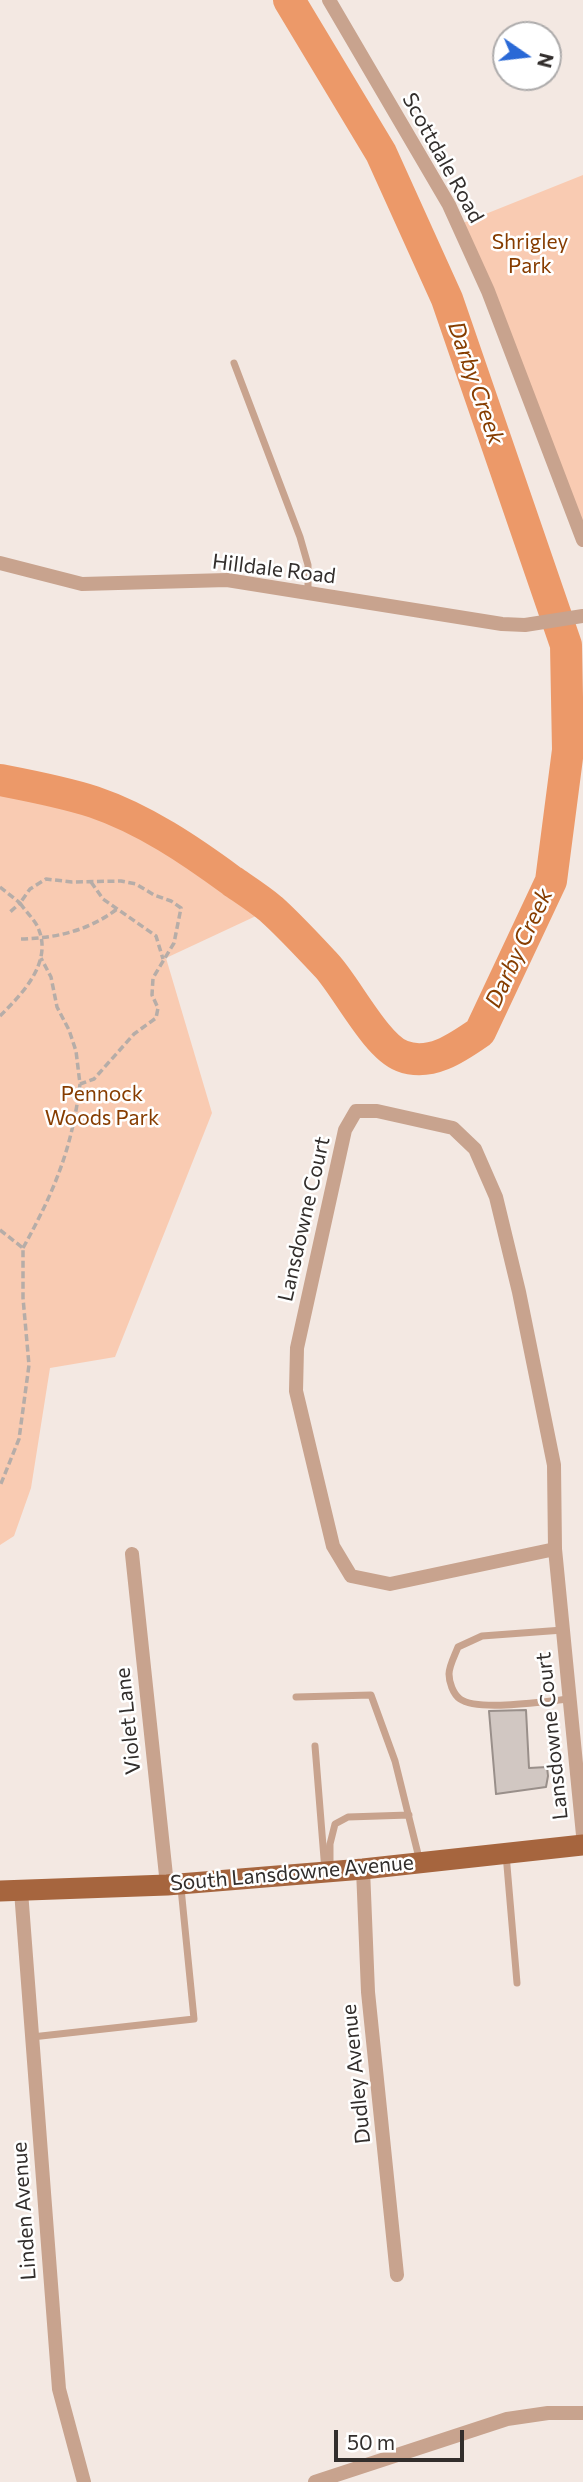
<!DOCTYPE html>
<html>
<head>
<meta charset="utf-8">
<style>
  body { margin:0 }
  #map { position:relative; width:583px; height:2482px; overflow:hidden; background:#f3e8e2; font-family:Commissioner,sans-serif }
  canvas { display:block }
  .north { position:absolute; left:492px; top:21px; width:70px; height:70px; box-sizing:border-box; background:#fff; border:2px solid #adabab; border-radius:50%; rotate:104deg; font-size:19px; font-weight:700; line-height:28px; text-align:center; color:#322e2c }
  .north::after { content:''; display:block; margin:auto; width:24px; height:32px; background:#2a69d6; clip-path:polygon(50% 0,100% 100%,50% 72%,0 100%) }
  .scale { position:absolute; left:334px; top:2430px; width:130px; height:32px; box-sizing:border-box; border:4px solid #322e2c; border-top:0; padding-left:9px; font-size:21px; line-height:24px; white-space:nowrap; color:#322e2c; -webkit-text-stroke:5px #fff; paint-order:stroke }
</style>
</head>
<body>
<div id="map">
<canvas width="583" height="2482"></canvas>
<div class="north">N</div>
<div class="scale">50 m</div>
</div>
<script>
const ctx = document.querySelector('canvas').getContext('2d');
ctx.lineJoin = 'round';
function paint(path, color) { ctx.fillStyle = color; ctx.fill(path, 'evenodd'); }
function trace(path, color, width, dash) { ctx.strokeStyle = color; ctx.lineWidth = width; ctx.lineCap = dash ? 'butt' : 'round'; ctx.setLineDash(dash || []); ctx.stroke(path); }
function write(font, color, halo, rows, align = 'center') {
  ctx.font = font + ' Commissioner,sans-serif'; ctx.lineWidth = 5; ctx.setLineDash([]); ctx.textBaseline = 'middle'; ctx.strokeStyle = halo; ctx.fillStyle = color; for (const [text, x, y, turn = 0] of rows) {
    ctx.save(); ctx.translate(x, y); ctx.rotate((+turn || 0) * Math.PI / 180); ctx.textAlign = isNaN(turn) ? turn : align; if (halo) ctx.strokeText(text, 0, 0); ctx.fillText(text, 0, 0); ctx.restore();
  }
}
paint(new Path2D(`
  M583,175V540L458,225Z
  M0,780C32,786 65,792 95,802C160,826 215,868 271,909L166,958L212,1113L115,1357L50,1368L31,1488L14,1536L0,1545Z`), '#f9cbb2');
trace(new Path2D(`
  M0,780C31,786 63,792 94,802C144,819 190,850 232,881C245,890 259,899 271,909C291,927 309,947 327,966C347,988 376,1046 402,1056C430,1067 457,1048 480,1032L551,881L568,750L566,645L447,299L381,153L289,0`), '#ec9969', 32);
const building = new Path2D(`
  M526,1710L529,1768L547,1767L548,1776L546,1787L496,1794L489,1711Z`);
paint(building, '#d1c7c2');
trace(building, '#998f8a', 2);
trace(new Path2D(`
  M91,882L103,899L156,936L163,959
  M0,887L20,903L9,913
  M21,939C56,938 88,931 117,909
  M0,1016C21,995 52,964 39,930C36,921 26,912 20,903L30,889L46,879L72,882L121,881L136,884L154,895L171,901L181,908L174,943L153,978L152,995L158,1008L156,1018L134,1034L94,1079L80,1084L76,1051L69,1030L57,1007L51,977L41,958
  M0,1230L23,1248V1298L29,1365L19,1439L0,1486
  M23,1248C54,1192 72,1149 80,1084`), '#b6ada8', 3.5, [7, 3.5]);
trace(new Path2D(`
  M234,363L300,537L308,565V592
  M563,1630L482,1636L458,1647C455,1655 449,1666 449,1674C449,1682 453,1694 460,1699C478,1712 546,1701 570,1699
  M296,1697L371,1695L395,1761L420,1862
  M315,1746L325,1871
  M506,1854L517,1983
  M330,1870V1844L335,1824L348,1817L409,1815
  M32,2037L194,2019L181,1888`), '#c8a38e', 7);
trace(new Path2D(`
  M329,0L449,205L488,291L583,540
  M0,563L82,584L227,580L502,624L525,625L583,616
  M555,1549L390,1584L351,1576L333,1546L296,1391L297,1348L345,1130L356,1111H377L453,1128L475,1149L496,1197L519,1292L554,1465L555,1549L583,1835
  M132,1554L167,1885
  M363,1869L368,1992L397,2275
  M21,1891L59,2389L84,2482
  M315,2482L507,2419L548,2413H583`), '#c8a38e', 14);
trace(new Path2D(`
  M0,1891L167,1885L363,1869L583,1845`), '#a6653e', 21);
write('21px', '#322e2c', '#fff', [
  ["Scottdale Road",443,158,61],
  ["Hilldale Road",274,569,7],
  ["Lansdowne Court",304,1219,-77],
  ["Violet Lane",128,1721,-96],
  ["Lansdowne Court",552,1736,-96],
  ["South Lansdowne Avenue",292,1873,-5],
  ["Dudley Avenue",356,2074,-96],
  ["Linden Avenue",24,2211,-94]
]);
write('21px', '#863c00', '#fff', [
  ["Shrigley",530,242],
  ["Park",530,266],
  ["Pennock",102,1094],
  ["Woods Park",102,1118]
]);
write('italic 23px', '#863d00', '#fff', [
  ["Darby Creek",476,383,71],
  ["Darby Creek",519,948,-65]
]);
</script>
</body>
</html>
